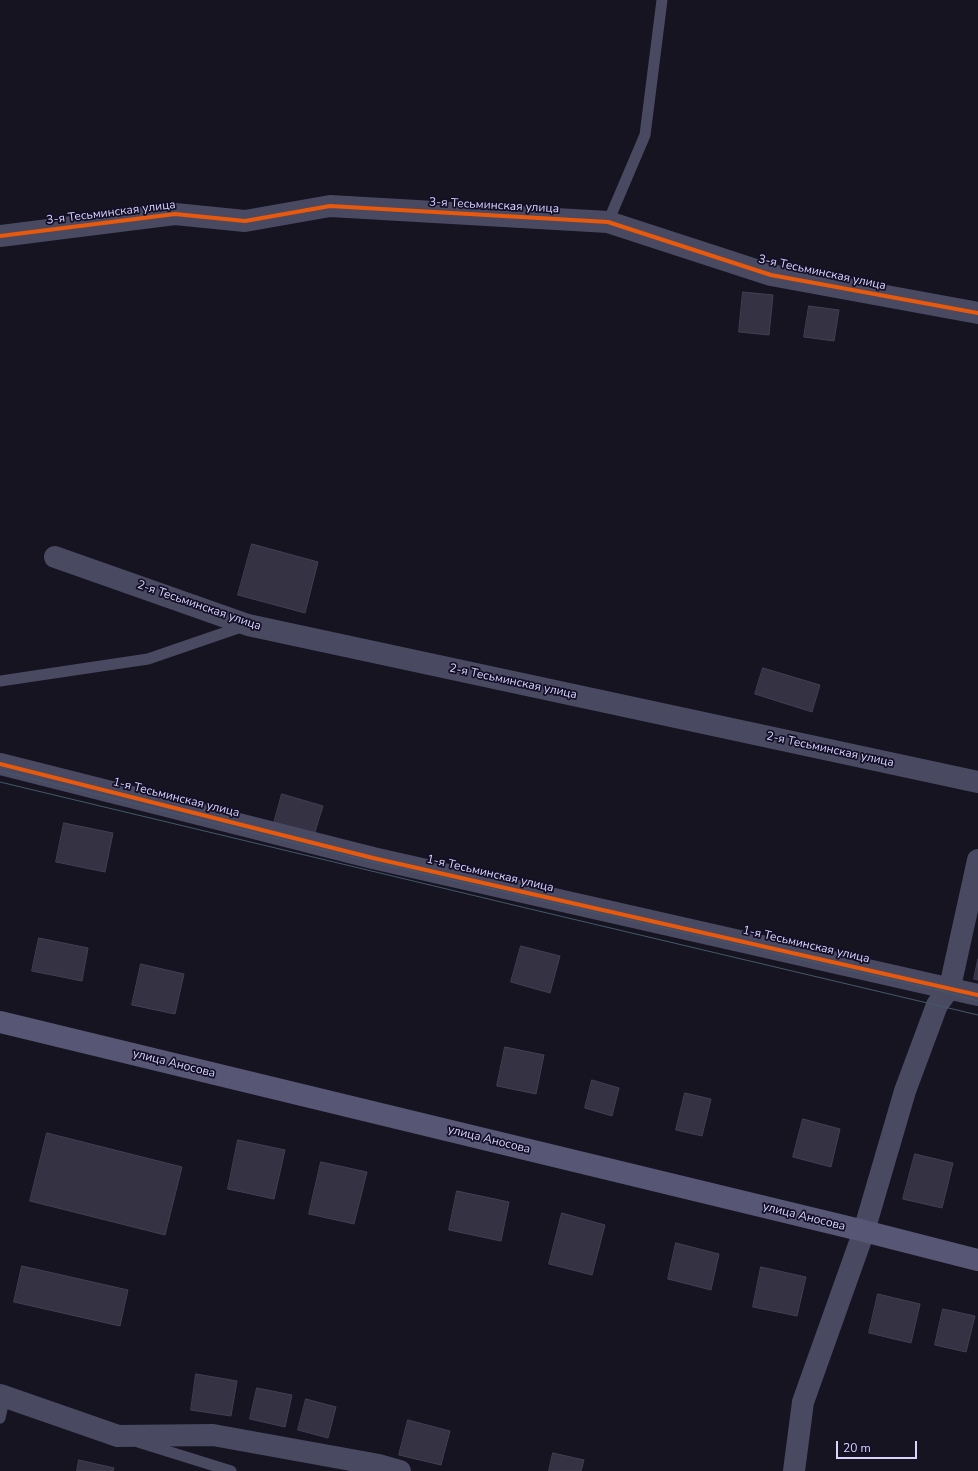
<!DOCTYPE html>
<html>
<head>
<meta charset="utf-8">
<style>
  body { margin:0 }
  #map { position:relative; width:978px; height:1471px; overflow:hidden; background:#161421; font-family:"Nunito Sans",sans-serif }
  canvas { display:block }
  .scale { position:absolute; left:836px; top:1441px; width:81px; height:18px; box-sizing:border-box; border:2px solid #d9d4ff; border-top:0; padding-left:5px; font-size:12px; line-height:14px; white-space:nowrap; color:#d9d4ff; -webkit-text-stroke:3px #130f26; paint-order:stroke }
</style>
</head>
<body>
<div id="map">
<canvas width="978" height="1471"></canvas>
<div class="scale">20 m</div>
</div>
<script>
const ctx = document.querySelector('canvas').getContext('2d');
ctx.lineJoin = 'round';
function paint(path, color) { ctx.fillStyle = color; ctx.fill(path, 'evenodd'); }
function trace(path, color, width, dash) { ctx.strokeStyle = color; ctx.lineWidth = width; ctx.lineCap = dash ? 'butt' : 'round'; ctx.setLineDash(dash || []); ctx.stroke(path); }
function write(font, color, halo, rows, align = 'center') {
  ctx.font = font + ' "Nunito Sans",sans-serif'; ctx.lineWidth = 3.5; ctx.setLineDash([]); ctx.textBaseline = 'middle'; ctx.strokeStyle = halo; ctx.fillStyle = color; for (const [text, x, y, turn = 0] of rows) {
    ctx.save(); ctx.translate(x, y); ctx.rotate((+turn || 0) * Math.PI / 180); ctx.textAlign = isNaN(turn) ? turn : align; if (halo) ctx.strokeText(text, 0, 0); ctx.fillText(text, 0, 0); ctx.restore();
  }
}
const building = new Path2D(`
  M743,292L773,295L769,335L739,332Z
  M809,306L839,310L834,341L804,337Z
  M252,544L318,562L305,613L238,595Z
  M763,668L820,685L812,712L755,694Z
  M282,794L323,806L314,835L274,823Z
  M64,823L113,833L105,872L56,862Z
  M39,938L88,948L82,981L32,971Z
  M521,946L560,956L550,993L511,982Z
  M978,959V980L974,979Z
  M141,964L184,974L175,1014L132,1005Z
  M505,1047L544,1055L536,1094L497,1086Z
  M592,1080L619,1088L612,1116L585,1108Z
  M685,1093L711,1099L702,1136L676,1130Z
  M803,1119L840,1129L831,1167L793,1157Z
  M47,1133L182,1167L165,1235L30,1201Z
  M238,1140L285,1150L274,1199L228,1189Z
  M915,1154L953,1163L942,1208L903,1199Z
  M321,1162L367,1172L354,1224L309,1214Z
  M457,1191L509,1202L501,1241L449,1230Z
  M562,1213L605,1225L592,1275L549,1264Z
  M676,1243L719,1254L711,1290L668,1279Z
  M22,1266L128,1290L120,1326L14,1302Z
  M761,1267L806,1277L797,1316L753,1307Z
  M878,1294L920,1304L911,1343L869,1333Z
  M943,1309L975,1316L966,1352L935,1345Z
  M196,1374L237,1381L231,1416L191,1410Z
  M257,1388L292,1395L285,1427L250,1419Z
  M306,1399L336,1407L328,1438L298,1430Z
  M408,1420L450,1431L441,1465L399,1455Z
  M553,1453L584,1460L581,1471H549Z
  M79,1460L114,1468L113,1471H77Z`);
paint(building, '#343243');
trace(building, '#433f54', 1);
trace(new Path2D(`
  M608,222L645,135L662,0
  M0,681L148,659L244,626
  M0,1418L5,1396
  M138,1442L231,1471`), '#4a4962', 11);
trace(new Path2D(`
  M0,236L175,214L245,221L330,206L608,222L771,275L978,313
  M55,557L248,625L978,782
  M0,764L373,858L978,995
  M0,1395L118,1436L213,1435L379,1465L400,1471
  M794,1471L803,1402L864,1231L905,1091L937,1005L950,987L978,860`), '#4a4962', 22);
trace(new Path2D(`
  M0,1022L864,1231L978,1260`), '#575674', 22);
trace(new Path2D(`
  M0,771L373,862L946,992L978,1001
  M0,782L526,908L978,1015`), '#43596b', 1);
trace(new Path2D(`
  M0,236L175,214L245,221L330,206L608,222L771,275L978,313
  M0,764L373,858L978,995`), '#e8590c', 4);
write('12px', '#d9d4ff', '#130f26', [
  ["3-я Тесьминская улица",494,206,3],
  ["3-я Тесьминская улица",111,213,-7],
  ["3-я Тесьминская улица",822,273,12],
  ["2-я Тесьминская улица",199,606,19],
  ["2-я Тесьминская улица",513,682,12],
  ["2-я Тесьминская улица",830,750,12],
  ["1-я Тесьминская улица",176,798,14],
  ["1-я Тесьминская улица",490,874,13],
  ["1-я Тесьминская улица",806,945,13],
  ["улица Аносова",174,1064,14],
  ["улица Аносова",489,1140,14],
  ["улица Аносова",804,1217,14]
]);
</script>
</body>
</html>
